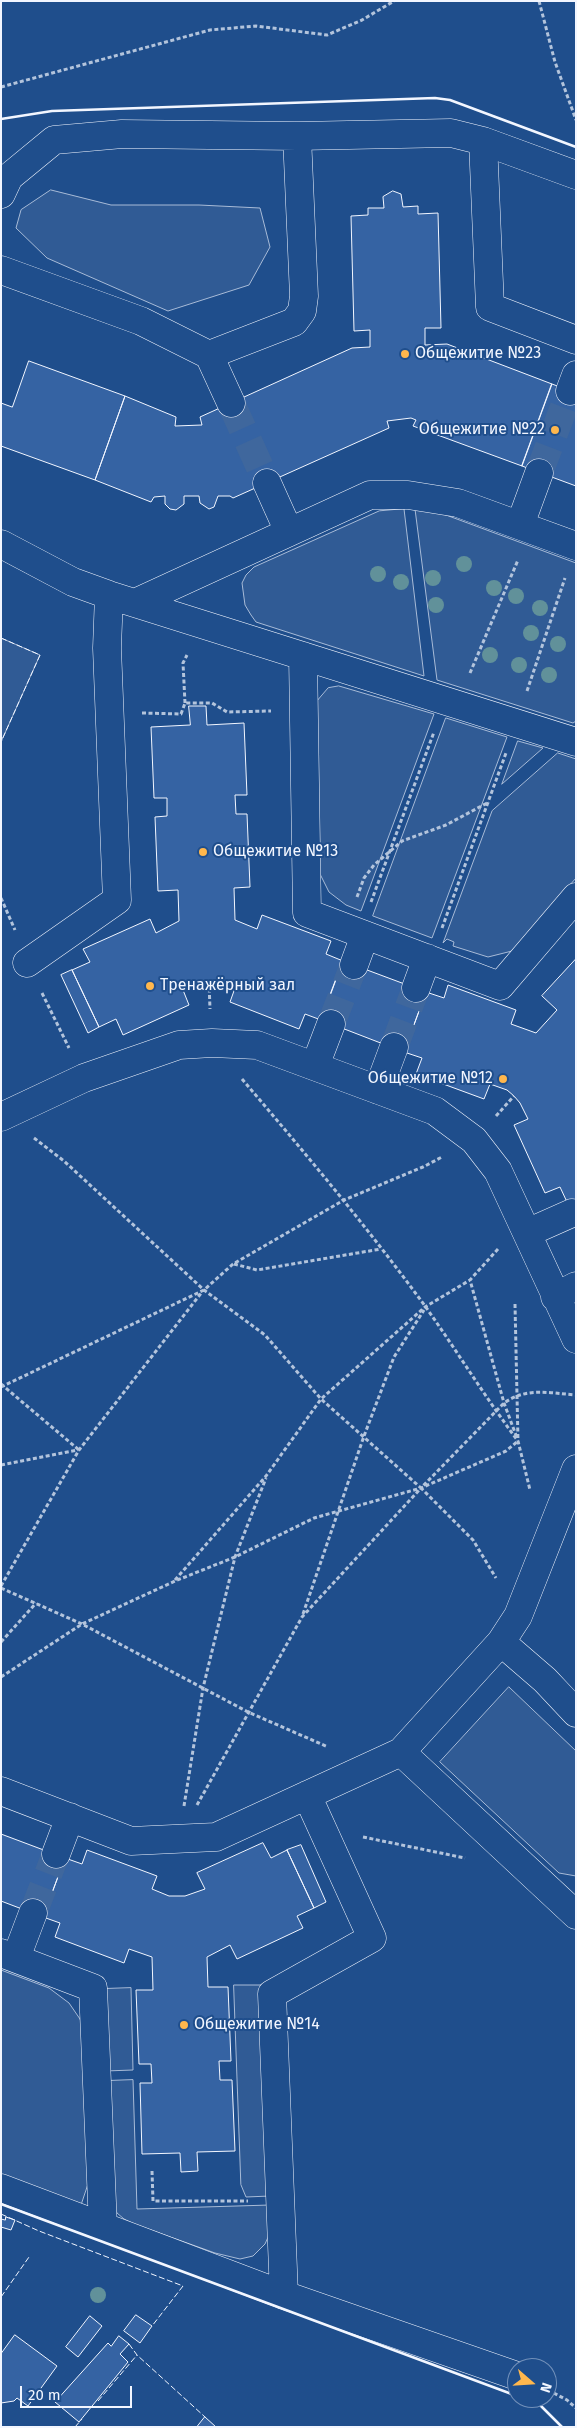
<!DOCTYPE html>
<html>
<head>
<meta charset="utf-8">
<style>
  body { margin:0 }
  #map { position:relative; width:577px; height:2428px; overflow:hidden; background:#1f4e8c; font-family:"Fira Sans",sans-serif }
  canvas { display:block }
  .frame { position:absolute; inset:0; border:2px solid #f2f6ff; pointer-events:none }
  .north { position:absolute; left:507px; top:2358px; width:50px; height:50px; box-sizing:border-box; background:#1f4e8c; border:1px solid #7391ba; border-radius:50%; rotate:109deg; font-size:14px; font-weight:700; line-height:20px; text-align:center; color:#f2f6ff }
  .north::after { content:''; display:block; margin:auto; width:18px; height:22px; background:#ffb74d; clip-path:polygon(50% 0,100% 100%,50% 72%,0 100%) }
  .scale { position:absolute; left:20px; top:2386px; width:112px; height:22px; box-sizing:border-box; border:2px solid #f2f6ff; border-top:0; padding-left:6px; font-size:15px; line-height:18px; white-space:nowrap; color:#f2f6ff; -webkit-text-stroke:4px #1f4e8c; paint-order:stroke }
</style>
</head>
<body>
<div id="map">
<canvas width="577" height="2428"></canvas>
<div class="frame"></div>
<div class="north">N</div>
<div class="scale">20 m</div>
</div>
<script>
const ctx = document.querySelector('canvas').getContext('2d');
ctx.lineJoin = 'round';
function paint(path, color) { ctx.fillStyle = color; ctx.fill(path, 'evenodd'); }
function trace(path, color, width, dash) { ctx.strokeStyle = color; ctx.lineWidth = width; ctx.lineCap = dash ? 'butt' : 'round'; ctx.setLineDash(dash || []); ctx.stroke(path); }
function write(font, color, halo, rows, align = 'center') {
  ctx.font = font + ' "Fira Sans",sans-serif'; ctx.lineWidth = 4; ctx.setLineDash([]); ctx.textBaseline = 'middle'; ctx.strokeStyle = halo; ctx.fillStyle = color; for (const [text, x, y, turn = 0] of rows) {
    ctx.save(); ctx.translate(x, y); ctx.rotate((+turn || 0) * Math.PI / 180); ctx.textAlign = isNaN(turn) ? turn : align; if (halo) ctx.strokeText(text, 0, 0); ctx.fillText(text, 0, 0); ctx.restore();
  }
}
const built = new Path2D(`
  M51,190L111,205H199L260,208L270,247L249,285L168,311L47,258L16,228L21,210Z
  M427,508L576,563V721L573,723L437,680L415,509Z
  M404,509L424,676L256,622L251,615L245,605L242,583L246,575L254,567L379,511Z
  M1,638L40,655L1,742Z
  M339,686L434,714L361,911L346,905L329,892L318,870L316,702L328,688Z
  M446,718L507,737L432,938L373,916Z
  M518,741L543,748L502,784Z
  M558,753L576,759V878L512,951L488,957L453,946L454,942L447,939L443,943L492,811Z
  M509,1687L576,1751V1876L559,1873L440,1762Z
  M1,1970L49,1988L69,2003L80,2019L84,2031L90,2178L81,2205L1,2175Z
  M234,1985H264L270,2196L246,2197L241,2185Z
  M131,1988L133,2070L105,2071L103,1989Z
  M133,2080L137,2209L270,2205L269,2235L265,2244L253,2256L240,2259L215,2253L134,2224L124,2219L117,2213L112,2202L106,2081Z`);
paint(built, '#305b95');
trace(built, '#a8bbd7', 1);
const building = new Path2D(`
  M393,191L401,194L403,207L418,206V214L438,213L441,328H425V345L447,344L552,384L522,466L413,426L416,420L411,418L387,421L389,428L233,498L230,496H218L214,507L209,509L200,503L199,496H184V504L176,510L170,509L165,504V496L154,497L151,502L95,480L125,396L176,417L175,426L202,425L200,417L352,348L370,347V330L354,331L351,216L368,215V208H384L383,197Z
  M29,361L125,396L95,480L1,446V403L12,407Z
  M552,384L576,393V486L522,466Z
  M189,706H206L207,725L244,723L247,795H235L236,814H247L250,887L234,888L235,920L257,929L262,915L331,941L326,954L343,961L321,1020L305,1014L299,1029L230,1002L235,988L209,982H202L183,990L189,1005L123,1035L116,1019L99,1027L72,970L90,962L83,949L150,919L156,933L179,921L178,890L158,891L155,817L167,816V798H154L151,727L190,725Z
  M576,959V1199L567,1202L560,1187L545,1193L514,1125L528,1119L520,1103L514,1096L507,1090L490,1084L484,1099L416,1074L422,1058L404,1052L426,992L444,998L448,985L516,1010L511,1024L536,1033L557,1010L542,996Z
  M343,961L426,992L404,1052L321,1020Z
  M72,970L99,1027L88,1033L61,975Z
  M1,1834L65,1858L43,1917L1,1901Z
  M263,1843L271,1858L287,1850L314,1908L297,1916L303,1928L237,1959L230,1945L207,1957L208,1987H228L231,2061H219L220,2080H232L235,2151L197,2152L198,2171L181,2172L180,2153L142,2154L140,2083H152L151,2064H139L136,1990H153L152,1957L129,1949L124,1963L55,1937L60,1923L43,1917L65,1858L82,1864L87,1850L157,1876L152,1889L169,1896H185L205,1889L197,1873Z
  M301,1845L326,1902L314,1908L287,1850Z
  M6,2217L15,2220L11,2230L1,2227V2219L5,2220Z
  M136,2315L152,2326L140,2343L124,2331Z
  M90,2316L102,2326L78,2357L66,2347Z
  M15,2335L57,2366L28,2406L17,2398L14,2401L1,2403V2354Z
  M119,2336L129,2344L120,2354L128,2362L79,2422L55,2402L108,2343L111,2346Z
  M205,2417L216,2427H197Z`);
paint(building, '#3563a3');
trace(building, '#f2f6ff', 1);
trace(new Path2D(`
  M231,403L267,483
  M539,473L570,391
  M331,1024L354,965
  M394,1047L416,988
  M33,1913L56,1854`), '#3f679d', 28, [28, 14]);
const minor = new Path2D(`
  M483,141L490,307L576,340
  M1,194L9,177L54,140L122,134L297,136L451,133L483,141L576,175
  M1,270L141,321L209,355L294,322L302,311L304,296L297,136
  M209,355L231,403
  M570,391L576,375
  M267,483L289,532
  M520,525L539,473
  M1,544L73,582L109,595L576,742
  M135,603L370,495H408L458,503L576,546
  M303,656L307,913L500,986L576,897
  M27,963L117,900L107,648L109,595
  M354,965L365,935
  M416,988L427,958
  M315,1066L331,1024
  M378,1090L394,1047
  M1,1117L84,1078L179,1045L212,1043L257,1045L435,1111L474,1140L498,1171L576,1339
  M527,1233L572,1213
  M555,1297L576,1286
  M501,1642L545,1680L576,1713
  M401,1752L576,1915
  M1,1791L131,1841L216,1837L401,1752L501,1642L518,1616L576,1469
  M56,1854L70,1817
  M1,1953L93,1988L103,2227
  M16,1958L33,1913
  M1,2188L284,2295L517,2376
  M284,2295L272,1994L372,1938L307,1795`);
trace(minor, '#f2f6ff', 29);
trace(new Path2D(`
  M539,1L555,62L576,120
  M1,87L210,30L256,26L327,35L362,20L394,1
  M470,673L518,560
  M527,691L565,578
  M185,703L183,663L187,655
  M142,713L181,714L185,703H212L227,712L271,711
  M357,897L364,878L374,865L402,841L446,825L489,802
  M1,898L15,930
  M371,902L434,732
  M442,928L506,753
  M209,982L210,1009
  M42,993L69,1048
  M242,1079C305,1153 368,1228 425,1306C457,1351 485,1397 518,1441
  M496,1116L514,1096
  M34,1138L64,1161L204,1290L265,1335L321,1399L421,1488L504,1403C527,1387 549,1393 576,1395
  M498,1249L470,1280L504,1403L517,1438
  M234,1264L257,1270L381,1249
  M515,1304L518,1441L530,1490
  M1,1384L79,1450
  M1,1387L204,1290L233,1264L344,1200L423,1167L442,1157
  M1,1465L78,1450
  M175,1580L266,1476L321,1399L425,1307L470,1280
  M1,1586L79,1450L202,1292
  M1,1588L82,1624L248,1712L328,1747
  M303,1614L364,1436L394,1357L424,1310
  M1,1642L36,1603
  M1,1677L82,1624L175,1581L235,1557L314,1518L421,1488L506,1451L518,1441
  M197,1805L302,1617L421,1488L473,1540L496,1578
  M184,1806L203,1688L235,1557L266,1478
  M363,1837L465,1858
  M152,2171L153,2201H248
  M548,2390L567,2400L576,2408`), '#b3c4dc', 3, [4, 2.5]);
trace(minor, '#1f4e8c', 28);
trace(new Path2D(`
  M1,638L40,655L1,742
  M1,2214L39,2231L183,2286L152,2326
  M1,2297L29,2257
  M129,2344L137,2355L205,2417
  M98,2401L137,2355
  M75,2427L82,2419`), '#f2f6ff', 1, [6, 2.5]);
trace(new Path2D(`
  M1,119L52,111L435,98L450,100L576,147
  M1,2204L517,2396
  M521,2398L540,2405L562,2427`), '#f2f6ff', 2.5);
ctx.fillStyle = '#61919a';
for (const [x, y] of [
  [464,564],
  [378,574],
  [433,578],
  [401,582],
  [494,588],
  [516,596],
  [436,605],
  [540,608],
  [531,633],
  [558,644],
  [490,655],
  [519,665],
  [549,675],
  [98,2295]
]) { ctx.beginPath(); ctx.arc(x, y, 8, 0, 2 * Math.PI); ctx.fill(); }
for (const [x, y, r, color] of [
  [405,354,5,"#ffb74d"],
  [555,430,5,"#ffb74d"],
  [203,852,5,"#ffb74d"],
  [150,986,5,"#ffb74d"],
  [503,1079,5,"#ffb74d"],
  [184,2025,5,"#ffb74d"]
]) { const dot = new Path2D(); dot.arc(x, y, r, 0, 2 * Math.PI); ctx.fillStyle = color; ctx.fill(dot); trace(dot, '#1f4e8c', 2); }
write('16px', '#f2f6ff', '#1f4e8c', [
  ["Общежитие №23",415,354],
  ["Общежитие №22",545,430,"right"],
  ["Общежитие №13",213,852],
  ["Тренажёрный зал",160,986],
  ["Общежитие №12",493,1079,"right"],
  ["Общежитие №14",194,2025]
], 'left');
</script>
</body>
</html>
